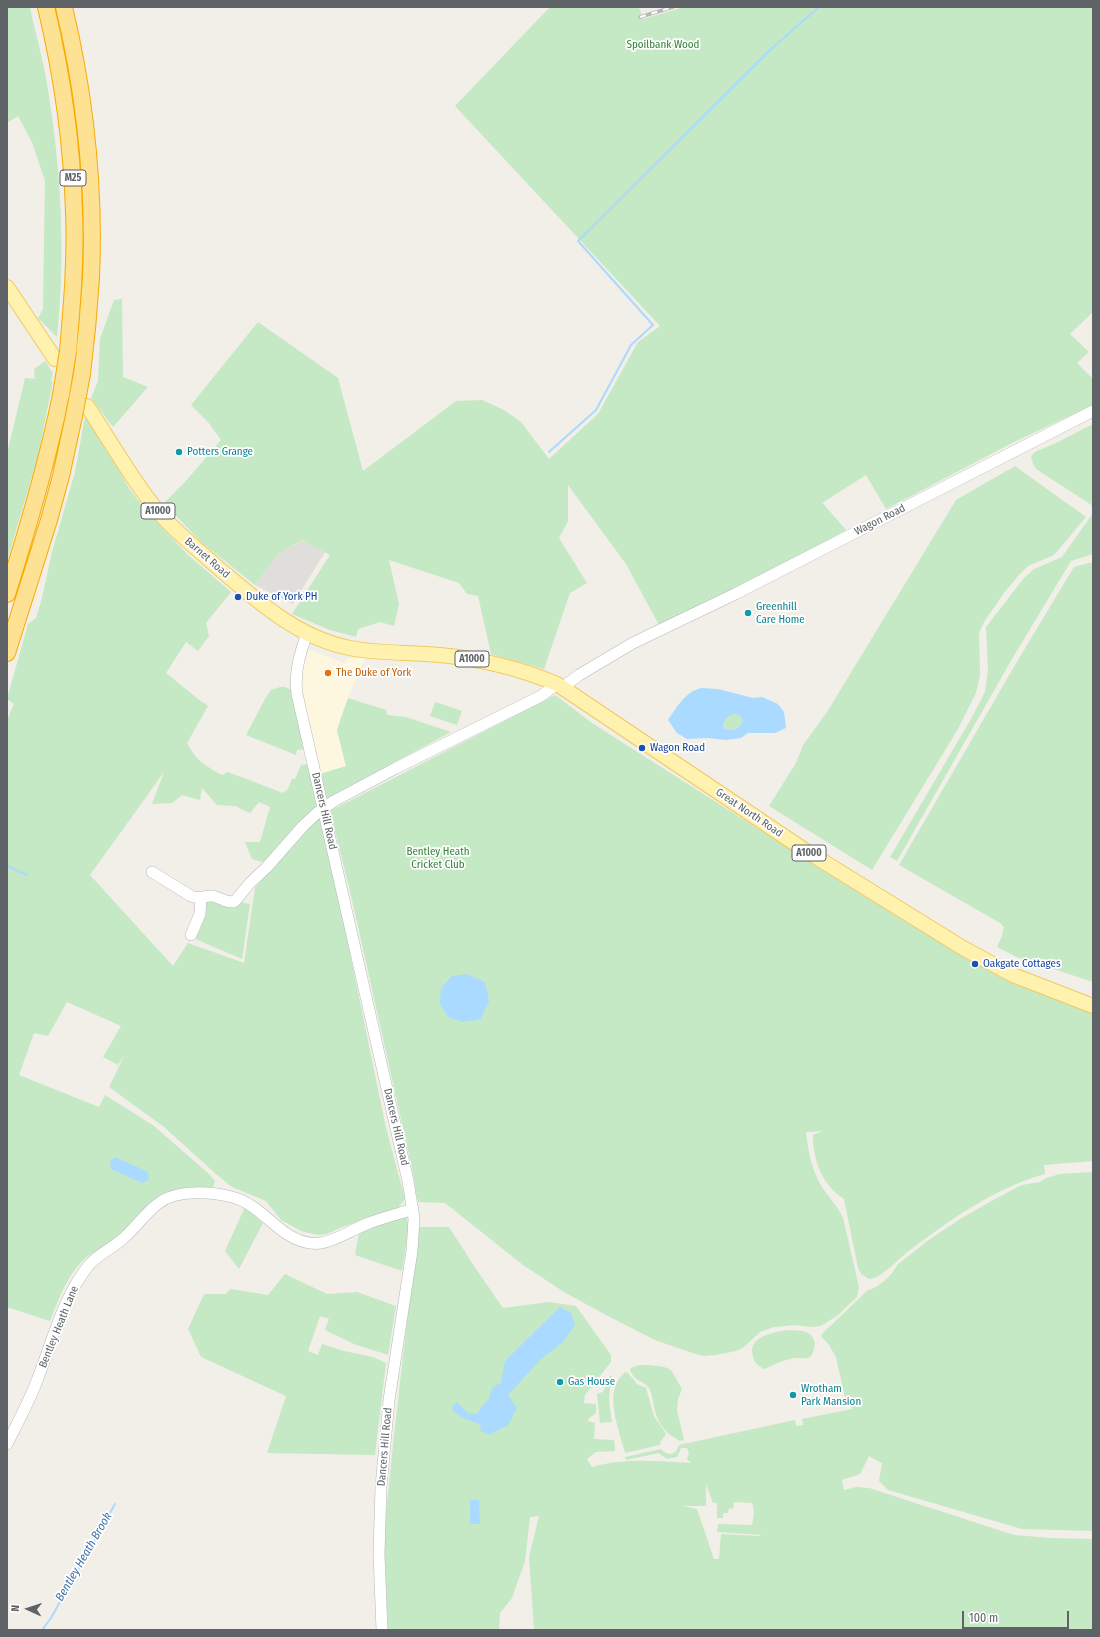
<!DOCTYPE html>
<html>
<head>
<meta charset="utf-8">
<style>
  body { margin:0 }
  #map { position:relative; width:1100px; height:1637px; overflow:hidden; background:#f1efe8; font-family:"Fira Sans Condensed",sans-serif }
  canvas { display:block }
  .frame { position:absolute; inset:0; border:8px solid #5f6368; pointer-events:none }
  .north { position:absolute; left:8px; top:1589px; width:40px; height:40px; -webkit-text-stroke:3px #fff; paint-order:stroke; rotate:273deg; font-size:11px; font-weight:700; line-height:16px; text-align:center; color:#5f6368 }
  .north::after { content:''; display:block; margin:auto; width:14px; height:18px; background:#5f6368; clip-path:polygon(50% 0,100% 100%,50% 72%,0 100%) }
  .scale { position:absolute; left:962px; top:1611px; width:107px; height:18px; box-sizing:border-box; border:2px solid #5f6368; border-top:0; padding-left:5px; font-size:12px; line-height:14px; white-space:nowrap; color:#5f6368; -webkit-text-stroke:3px #fff; paint-order:stroke }
</style>
</head>
<body>
<div id="map">
<canvas width="1100" height="1637"></canvas>
<div class="frame"></div>
<div class="north">N</div>
<div class="scale">100 m</div>
</div>
<script>
const ctx = document.querySelector('canvas').getContext('2d');
ctx.lineJoin = 'round';
function paint(path, color) { ctx.fillStyle = color; ctx.fill(path, 'evenodd'); }
function trace(path, color, width, dash) { ctx.strokeStyle = color; ctx.lineWidth = width; ctx.lineCap = dash ? 'butt' : 'round'; ctx.setLineDash(dash || []); ctx.stroke(path); }
function write(font, color, halo, rows, align = 'center') {
  ctx.font = font + ' "Fira Sans Condensed",sans-serif'; ctx.lineWidth = 3.5; ctx.setLineDash([]); ctx.textBaseline = 'middle'; ctx.strokeStyle = halo; ctx.fillStyle = color; for (const [text, x, y, turn = 0] of rows) {
    ctx.save(); ctx.translate(x, y); ctx.rotate((+turn || 0) * Math.PI / 180); ctx.textAlign = isNaN(turn) ? turn : align; if (halo) ctx.strokeText(text, 0, 0); ctx.fillText(text, 0, 0); ctx.restore();
  }
}
paint(new Path2D(`
  M307,649L344,663L348,658H365L341,715L337,730L346,766L320,774L299,674Z`), '#fef7e0');
paint(new Path2D(`
  M304,540L325,552L293,604L255,585L279,553Z`), '#e0deda');
paint(new Path2D(`
  M7,7H30C35,33 43,58 47,84C61,167 66,254 57,337L38,318L43,309L45,181L32,142L18,116L7,123Z
  M550,7H639L643,19L684,7H1093V312L1070,334L1089,352L1077,363L1093,379V405L1014,442L886,509L866,475L822,503L819,499L846,530L759,577L659,625L626,564L568,485V521L559,538L587,583L570,593L544,669L491,654L478,596L467,594L459,583L389,560L399,604L394,626L380,622L358,629L356,637L330,630L292,614L330,555L303,540L279,553L255,585L201,542L164,503L185,482L221,440L208,422L191,405L258,322L338,378L363,471L456,401L482,400L504,410L521,422L549,459L598,414L638,342L660,326L455,106Z
  M122,299L123,377L148,387L113,427L91,398L98,381L100,339L114,300Z
  M45,361L53,373L51,381H53L38,456L7,561V454L25,378L35,379L34,369Z
  M85,416L107,449L130,490L149,514L187,554L231,592L206,623L209,636L198,651L186,642L166,673L198,699L208,706L187,743C197,761 204,765 222,775L228,772L283,793L288,789L292,779H295L301,765L309,764L319,806L266,863L252,859L245,842H260L270,807L259,802L250,813L235,806L217,805L202,788L200,800L182,795L172,803L152,804L164,772L90,875L173,966L188,943L244,963L255,888L311,822L322,818L386,1128L405,1199L398,1208L342,1227L327,1234L318,1235L301,1231L281,1220L266,1201L232,1187L216,1174L164,1127L109,1087L125,1054L118,1065L103,1057L121,1026L67,1002L48,1036L34,1033L19,1075L99,1107L105,1095L154,1126L209,1174L215,1181L213,1187C197,1187 180,1187 165,1193C150,1199 134,1223 121,1235C111,1244 98,1248 88,1256C68,1272 59,1299 50,1321L7,1307V720L14,704L7,699L28,624L36,618L42,598L52,552L75,472Z
  M1093,424V506L1036,469L1033,464L1031,456L1035,452L1058,442Z
  M1015,466L1086,517L1054,555L1028,566L1019,575L1004,593L984,622L979,633L980,675L976,693L958,729L872,870L769,806L796,763L803,745L827,712L956,500Z
  M1093,513V554L1071,561L1012,659L897,861L890,857L971,719L985,692L988,670L986,627L1024,578L1034,569L1062,557Z
  M1093,562V982L1017,957L997,947L1002,936L1004,927L1000,923L899,865L1018,660L1074,567Z
  M280,687H285L292,690L304,749L297,750L296,755L246,735L265,699L271,690Z
  M555,695L592,723L840,881L957,953L991,972L1029,989L1093,1013V1161L1044,1165L1045,1174C995,1188 951,1219 910,1250C899,1258 881,1279 869,1279L861,1274L858,1268L844,1199C822,1185 813,1160 813,1135L823,1131L806,1132C808,1151 812,1171 822,1187C829,1198 838,1206 843,1218L859,1287L857,1297L838,1315L821,1326L810,1327L795,1325L774,1327L760,1332L743,1348L736,1351L716,1355L704,1356L695,1354L655,1340L606,1315L564,1292L523,1265L445,1203L418,1202L412,1168L350,891L330,811Z
  M348,698L386,710L387,715L406,717L451,732L327,798L320,774L346,766L337,730Z
  M435,702L462,711L457,725L430,716Z
  M735,714L740,716L743,720C741,728 732,732 724,728L723,725C725,719 728,715 735,714Z
  M210,899L230,908L236,907L241,902L250,904L242,959L193,938L205,902Z
  M1093,1172V1531L1022,1529L888,1490L879,1481L882,1463L869,1456L860,1474L842,1480L844,1490L856,1487L869,1488L1014,1535L1051,1538L1093,1539V1630H534L529,1557L539,1516L530,1517L525,1561L512,1598L500,1613L499,1630H388L384,1534L394,1435L418,1227H449L474,1266L503,1308L549,1302L576,1306L611,1355V1362L585,1395L584,1403L596,1404V1413L588,1419V1421L595,1423L594,1439L614,1440L615,1451L596,1452L587,1459L592,1467C625,1458 658,1461 691,1463L687,1459L689,1453L687,1448H681L677,1457L667,1459L659,1453L626,1460L625,1457L661,1449C668,1457 676,1455 679,1445L795,1420L796,1426L803,1425L802,1419L852,1409L850,1402H846L836,1357L829,1345L821,1336L824,1332L868,1290C878,1288 893,1275 897,1265L930,1239L960,1219L995,1199L1022,1185L1040,1182L1046,1178L1060,1174ZM706,1484L713,1503H717V1518H723V1513H728L729,1508L733,1509L734,1502L752,1503C755,1511 754,1517 752,1525L718,1524L717,1532L761,1535L760,1536L721,1534L719,1559H714L697,1509L683,1506H706Z
  M245,1207L263,1223L239,1269L225,1251Z
  M406,1216L409,1226L402,1271L355,1255L359,1232Z
  M285,1274L327,1294L357,1292L396,1306L388,1355L354,1344L325,1330L329,1319L320,1316L308,1351L318,1355L322,1344L344,1351L373,1357L386,1363L375,1455L267,1453L286,1396L201,1357L188,1329L204,1294H226L230,1289L268,1295Z
  M788,1330C801,1331 811,1329 815,1343C812,1366 804,1355 790,1359C781,1361 773,1365 765,1369C759,1367 754,1363 753,1356C747,1336 775,1332 788,1330Z
  M640,1365C649,1365 663,1365 671,1370L682,1389L678,1399L677,1410L684,1440L679,1441C676,1437 672,1437 669,1434C665,1431 660,1424 658,1419C653,1411 654,1393 648,1387C641,1379 635,1382 630,1370L631,1368Z
  M625,1372L628,1373L637,1384L646,1388L654,1416L666,1434L661,1441L660,1445L625,1453C620,1433 607,1401 617,1382C619,1378 622,1375 625,1372Z
  M610,1375L614,1378C606,1392 610,1407 612,1422L600,1423L597,1394L603,1392Z`), '#c5e8c5');
paint(new Path2D(`
  M701,688L718,689L753,698L762,697L778,704L784,712L786,728L775,733H748L741,738L726,740L708,738L687,739L677,733L668,720C677,707 685,692 701,688ZM735,714L740,716L743,720C741,728 732,732 724,728L723,725C725,719 728,715 735,714Z
  M467,974L485,982L489,1001L481,1019L463,1022L448,1017L440,1004L441,988L452,976Z
  M115,1157L148,1172L149,1180L142,1183L111,1169L110,1161Z
  M560,1307L571,1313L575,1325L563,1342L541,1359L508,1395L517,1408L508,1425L489,1435L480,1430L481,1425L461,1417L452,1410L453,1406L457,1402L468,1413L478,1414L480,1409L488,1400L493,1387L501,1383L505,1361Z
  M470,1500H479L480,1524H470Z`), '#aadaff');
trace(new Path2D(`
  M549,452L596,410L631,345L653,325L578,241L770,50L819,7
  M7,866L27,875
  M42,1630L51,1618L115,1504`), '#aadaff', 2);
const minor = new Path2D(`
  M307,633C300,654 294,672 297,694L408,1181L414,1219L412,1251L389,1400L381,1487L379,1554L382,1630
  M563,687L579,675L633,643L735,594L1093,411
  M152,872L191,896C200,900 204,895 213,896C221,898 227,904 235,901L250,883L266,868L303,826L317,813L334,801L396,768L541,696L557,684
  M191,935L200,914L201,898
  M7,1444C18,1422 30,1400 38,1378C52,1342 64,1295 89,1265C100,1252 116,1247 127,1235C138,1225 147,1211 159,1203C177,1189 212,1192 232,1197C255,1203 269,1222 287,1234C321,1256 340,1234 369,1223C383,1218 398,1214 413,1209`);
const major = new Path2D(`
  M7,287L55,359
  M87,406C110,440 130,477 156,509C173,530 195,547 215,565C255,599 297,638 350,648C379,654 410,652 440,655C481,659 519,668 557,684L803,849L963,948L1013,975L1093,1006`);
const highway = new Path2D(`
  M46,7C62,74 72,142 74,212C76,258 72,305 68,351
  M64,7C85,95 95,187 91,278C89,310 86,342 82,374
  M7,594C28,528 47,463 61,395
  M7,653L49,520L61,476L74,416`);
trace(minor, '#b5b8bc', 12);
trace(major, '#f2c960', 16);
trace(highway, '#f9ab00', 18);
trace(minor, '#fff', 11);
trace(major, '#fff2af', 14);
trace(highway, '#fde293', 16);
const rail = new Path2D(`
  M640,17L673,7`);
trace(rail, '#b6b7b8', 3.5);
trace(rail, '#fff', 2, [6]);
const highwayBridge = new Path2D(`
  M61,395L68,351
  M74,416L82,374`);
trace(highwayBridge, '#f9ab00', 18, []);
trace(highwayBridge, '#fde293', 16);
for (const [x, y, r, color] of [
  [179,452,4,"#0f9aa8"],
  [238,597,4,"#1a4fb4"],
  [748,613,4,"#0f9aa8"],
  [328,673,4,"#e8710a"],
  [642,748,4,"#1a4fb4"],
  [975,964,4,"#1a4fb4"],
  [560,1382,4,"#0f9aa8"],
  [793,1395,4,"#0f9aa8"]
]) { const dot = new Path2D(); dot.arc(x, y, r, 0, 2 * Math.PI); ctx.fillStyle = color; ctx.fill(dot); trace(dot, '#fff', 1.5); }
for (const [x, y, w] of [
  [73,178,26],
  [158,511,34],
  [472,659,34],
  [809,853,34]
]) { const box = new Path2D(); box.roundRect(x - w / 2, y - 8, w, 16, 3); ctx.fillStyle = '#fff'; ctx.fill(box); trace(box, '#5f6368', 1); }
write('bold 10px', '#5f6368', null, [
  ["M25",73,178],
  ["A1000",158,511],
  ["A1000",472,659],
  ["A1000",809,853]
]);
write('11px', '#348238', '#fff', [
  ["Spoilbank Wood",663,45],
  ["Bentley Heath",438,852],
  ["Cricket Club",438,865]
]);
write('11px', '#0d838f', '#fff', [
  ["Potters Grange",187,452],
  ["Greenhill",756,607],
  ["Care Home",756,620],
  ["Gas House",568,1382],
  ["Wrotham",801,1389],
  ["Park Mansion",801,1402]
], 'left');
write('11px', '#5f6368', '#fff', [
  ["Wagon Road",880,520,-27],
  ["Barnet Road",207,558,41],
  ["Dancers Hill Road",324,811,77],
  ["Great North Road",749,813,34],
  ["Dancers Hill Road",396,1127,77],
  ["Bentley Heath Lane",59,1327,-68],
  ["Dancers Hill Road",385,1447,-85]
]);
write('11px', '#164399', '#fff', [
  ["Duke of York PH",246,597],
  ["Wagon Road",650,748],
  ["Oakgate Cottages",983,964]
], 'left');
write('11px', '#c56008', '#fff', [
  ["The Duke of York",336,673]
], 'left');
write('italic 12px', '#4174aa', '#fff', [
  ["Bentley Heath Brook",84,1557,-60]
]);
</script>
</body>
</html>
